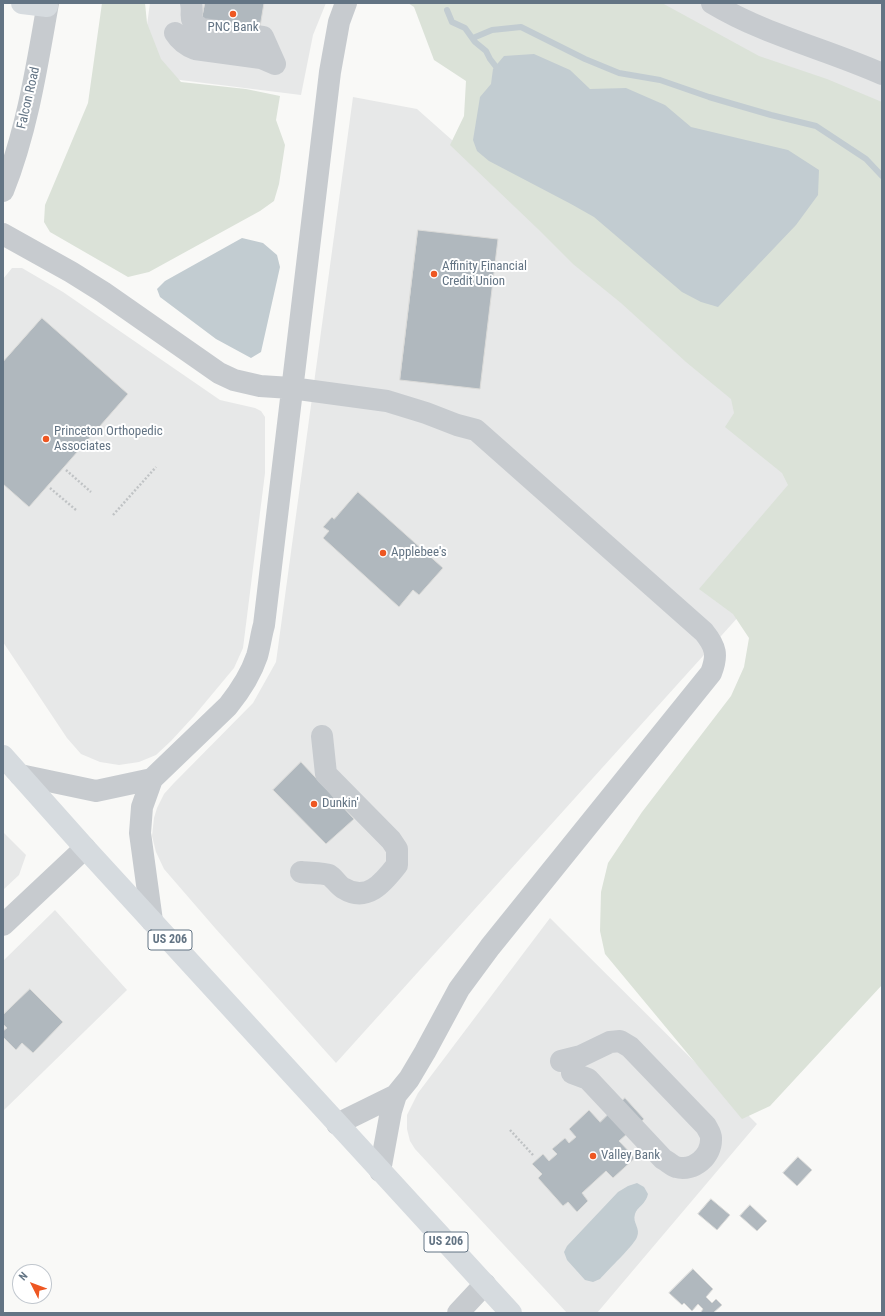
<!DOCTYPE html>
<html>
<head>
<meta charset="utf-8">
<style>
  body { margin:0 }
  #map { position:relative; width:885px; height:1316px; overflow:hidden; background:#f9f9f7; font-family:"Roboto Condensed",sans-serif }
  canvas { display:block }
  .frame { position:absolute; inset:0; border:4px solid #637484; pointer-events:none }
  .north { position:absolute; left:12px; top:1264px; width:40px; height:40px; box-sizing:border-box; background:#fff; border:1px solid #c1c7ce; border-radius:50%; rotate:312deg; font-size:11px; font-weight:700; line-height:16px; text-align:center; color:#637484 }
  .north::after { content:''; display:block; margin:auto; width:14px; height:18px; background:#ee5722; clip-path:polygon(50% 0,100% 100%,50% 72%,0 100%) }
</style>
</head>
<body>
<div id="map">
<canvas width="885" height="1316"></canvas>
<div class="frame"></div>
<div class="north">N</div>
</div>
<script>
const ctx = document.querySelector('canvas').getContext('2d');
ctx.lineJoin = 'round';
function paint(path, color) { ctx.fillStyle = color; ctx.fill(path, 'evenodd'); }
function trace(path, color, width, dash) { ctx.strokeStyle = color; ctx.lineWidth = width; ctx.lineCap = dash ? 'butt' : 'round'; ctx.setLineDash(dash || []); ctx.stroke(path); }
function write(font, color, halo, rows, align = 'center') {
  ctx.font = font + ' "Roboto Condensed",sans-serif'; ctx.lineWidth = 4; ctx.setLineDash([]); ctx.textBaseline = 'middle'; ctx.strokeStyle = halo; ctx.fillStyle = color; for (const [text, x, y, turn = 0] of rows) {
    ctx.save(); ctx.translate(x, y); ctx.rotate((+turn || 0) * Math.PI / 180); ctx.textAlign = isNaN(turn) ? turn : align; if (halo) ctx.strokeText(text, 0, 0); ctx.fillText(text, 0, 0); ctx.restore();
  }
}
paint(new Path2D(`
  M150,3H326L313,35L301,95L140,75Z
  M652,3H882V123Z
  M353,97L417,109L850,493L336,1063L215,928L164,869L156,852L152,836L154,818L157,808L164,794L173,784L253,703L276,662Z
  M12,268H22L63,292L220,400L255,408L261,411L265,417V473L243,648L234,668L194,716L171,741L156,755L139,762L119,765L100,762L81,754L67,738L3,642V279Z
  M3,832L26,855L19,875L3,890Z
  M55,910L127,990L3,1111V961Z
  M550,918L757,1124L597,1313H567L415,1149L410,1141L407,1129V1115L418,1093Z`), '#e7e8e8');
paint(new Path2D(`
  M102,3H145L147,23L161,59L181,82L246,89L280,96L276,120L285,145L279,184L274,201L260,211L149,272L128,277L50,232L44,222L45,205L88,103Z
  M408,3H662L759,56L827,79L882,102V985L770,1106L742,1119L605,954L600,931L601,892L608,863L642,812L731,696L744,667L749,638L733,614L699,589L788,485L782,473L725,427L734,413L731,399L686,362L621,303L573,264L538,229L450,145L464,116L466,81L434,60L414,7Z`), '#dbe2d8');
paint(new Path2D(`
  M534,54L570,70L590,89L626,88L665,105L691,127L788,150L819,170L818,195L796,225L718,307L701,302L682,292L594,217L571,204L489,161L477,151L473,140L480,97L491,84L493,69L504,56Z
  M242,238L263,243L277,255L280,267L261,352L251,358L216,339L160,297L157,289L165,281Z
  M637,1183L644,1187L648,1194C646,1204 637,1207 635,1214C632,1223 641,1228 637,1237C635,1244 607,1271 600,1279L593,1282L585,1280L567,1260L564,1252L567,1246L618,1192L628,1186Z`), '#c2ccd1');
trace(new Path2D(`
  M447,10L452,22L465,28L475,42L486,51L490,59L497,68
  M473,38L492,30L521,27L585,59L619,73L660,80L709,97L771,115L816,126L866,159L882,176`), '#c2ccd1', 6);
const building = new Path2D(`
  M205,3H264L259,33L201,24Z
  M418,230L498,239L480,389L400,380Z
  M42,318L128,394L29,507L3,484V362Z
  M358,492L443,568L419,595L413,590L399,607L323,538L329,531L323,527L332,517L334,519Z
  M301,762L354,819L326,844L273,790Z
  M30,989L63,1022L33,1053L22,1043L16,1050L3,1037V1031L7,1028L3,1024V1015Z
  M625,1098L644,1119L619,1141L635,1158L613,1178L606,1171L582,1193L588,1201L577,1212L568,1202L563,1206L538,1178L542,1174L532,1164L543,1154L549,1161L557,1154L552,1149L565,1138L569,1143L576,1137L569,1129L589,1110L600,1122Z
  M798,1157L812,1170L797,1186L783,1173Z
  M711,1199L730,1215L717,1230L698,1214Z
  M750,1205L767,1221L757,1231L740,1216Z
  M693,1269L713,1289L706,1297L712,1303L716,1299L722,1305L713,1313H701V1312L703,1309L698,1304L692,1311L684,1303L682,1305L669,1293Z`);
paint(building, '#b0b8be');
trace(building, '#dbdbd9', 1);
trace(new Path2D(`
  M66,470L91,492
  M50,488L76,510
  M113,515L156,467
  M510,1130L533,1155`), '#c0c3c5', 2.5, [2, 2]);
trace(new Path2D(`
  M191,3C194,16 186,20 202,29L263,37L275,64
  M712,3C765,35 826,49 882,74
  M175,33C180,41 187,46 195,49L261,58L275,64
  M3,191C27,131 37,66 48,3
  M3,234L71,272L103,292L219,373L234,380L260,386L291,388L387,401L426,413L457,425L476,430L704,632C716,647 718,655 711,673L490,947L459,989L425,1052L409,1079L396,1095L391,1111L380,1171
  M20,775L96,791L152,779
  M301,872C308,873 323,873 329,875C334,878 338,885 343,888C367,903 383,883 397,865V849L391,840L326,774L322,736
  M152,921L140,833L142,807L152,779L228,706C240,691 251,674 257,656C260,646 261,635 264,625L330,72L339,22L346,3
  M3,925L85,848
  M561,1061L581,1056L610,1042L620,1041L630,1047L706,1126C708,1130 711,1134 711,1138C712,1156 694,1172 676,1167C672,1166 667,1161 663,1159L588,1079L572,1073
  M337,1124L396,1095
  M458,1313L485,1284`), '#c7cbcf', 22);
trace(new Path2D(`
  M22,3L47,6
  M3,756L85,848L511,1313`), '#d6dbdf', 22);
for (const [x, y, r, color] of [
  [233,14,4,"#ee5722"],
  [434,274,4,"#ee5722"],
  [46,439,4,"#ee5722"],
  [383,553,4,"#ee5722"],
  [314,804,4,"#ee5722"],
  [593,1156,4,"#ee5722"]
]) { const dot = new Path2D(); dot.arc(x, y, r, 0, 2 * Math.PI); ctx.fillStyle = color; ctx.fill(dot); trace(dot, '#fff', 1.5); }
for (const [x, y, w] of [
  [170,940,44],
  [446,1242,44]
]) { const box = new Path2D(); box.roundRect(x - w / 2, y - 10, w, 20, 3); ctx.fillStyle = '#fff'; ctx.fill(box); trace(box, '#637484', 1); }
write('bold 12px', '#637484', null, [
  ["US 206",170,940],
  ["US 206",446,1242]
]);
write('13px', '#637484', '#fff', [
  ["PNC Bank",233,28,"center"],
  ["Affinity Financial",442,267],
  ["Credit Union",442,282],
  ["Princeton Orthopedic",54,432],
  ["Associates",54,447],
  ["Applebee's",391,553],
  ["Dunkin'",322,804],
  ["Valley Bank",601,1156]
], 'left');
write('13px', '#637484', '#fff', [
  ["Falcon Road",29,98,-77]
]);
</script>
</body>
</html>
